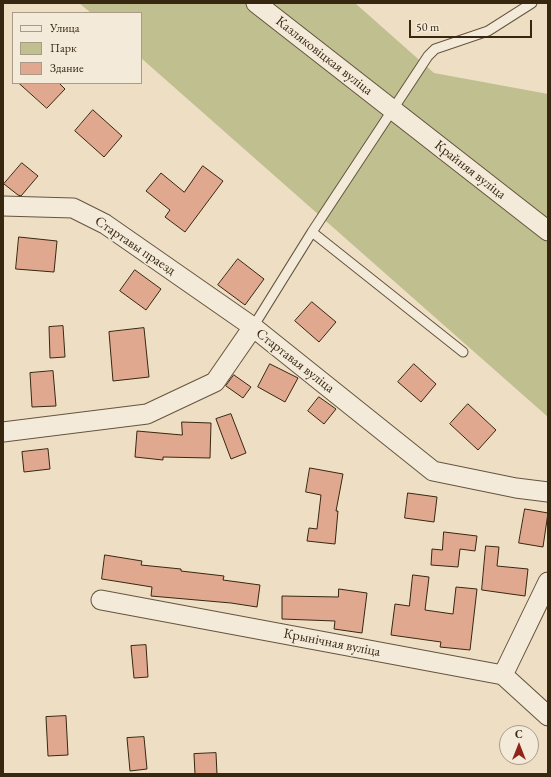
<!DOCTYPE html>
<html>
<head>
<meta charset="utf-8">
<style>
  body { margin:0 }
  #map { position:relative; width:551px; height:777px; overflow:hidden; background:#eedec4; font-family:"EB Garamond",serif }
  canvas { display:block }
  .frame { position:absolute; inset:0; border:4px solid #372711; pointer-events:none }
  .legend { position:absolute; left:12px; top:12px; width:130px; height:72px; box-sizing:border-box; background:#f4ead9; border:1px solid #a89c89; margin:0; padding:5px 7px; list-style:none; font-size:12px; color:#372711 }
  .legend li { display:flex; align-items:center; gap:8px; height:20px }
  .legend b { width:20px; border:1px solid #a89c89 }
  .north { position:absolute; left:499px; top:725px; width:40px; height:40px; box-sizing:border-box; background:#f4ead9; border:1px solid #a89c89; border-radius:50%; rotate:0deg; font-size:11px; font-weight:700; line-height:16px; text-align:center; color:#372711 }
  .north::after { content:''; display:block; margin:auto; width:14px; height:18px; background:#8f2418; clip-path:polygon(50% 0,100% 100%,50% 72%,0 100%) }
  .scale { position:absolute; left:409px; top:20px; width:123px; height:18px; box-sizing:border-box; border:2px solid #372711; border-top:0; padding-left:5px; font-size:12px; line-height:14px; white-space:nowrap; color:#372711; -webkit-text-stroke:3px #f4ead9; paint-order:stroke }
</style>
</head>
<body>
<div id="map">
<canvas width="551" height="777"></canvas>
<div class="frame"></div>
<ul class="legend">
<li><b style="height:5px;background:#f4ead9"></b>Улица</li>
<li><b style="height:11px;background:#c0bf8f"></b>Парк</li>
<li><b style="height:11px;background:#e0a88e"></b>Здание</li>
</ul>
<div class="north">С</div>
<div class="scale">50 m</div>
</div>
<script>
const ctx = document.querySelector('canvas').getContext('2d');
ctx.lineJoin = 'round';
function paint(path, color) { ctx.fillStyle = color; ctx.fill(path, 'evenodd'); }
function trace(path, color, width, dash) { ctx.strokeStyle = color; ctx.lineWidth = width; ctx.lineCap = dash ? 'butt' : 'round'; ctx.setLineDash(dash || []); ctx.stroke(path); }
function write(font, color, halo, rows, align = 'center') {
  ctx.font = font + ' "EB Garamond",serif'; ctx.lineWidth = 3; ctx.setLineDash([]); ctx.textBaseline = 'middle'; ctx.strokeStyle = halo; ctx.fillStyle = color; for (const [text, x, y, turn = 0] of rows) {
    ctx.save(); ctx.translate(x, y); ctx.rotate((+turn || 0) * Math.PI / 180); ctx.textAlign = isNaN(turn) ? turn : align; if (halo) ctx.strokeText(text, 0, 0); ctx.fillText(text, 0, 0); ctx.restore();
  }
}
paint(new Path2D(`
  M79,3H355L434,73L548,94V417L141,58V13H91Z`), '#c0bf8f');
const building = new Path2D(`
  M19,83H59L65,89L47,108Z
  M93,110L122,136L104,157L75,131Z
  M22,163L38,176L21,196L18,195L4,184Z
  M203,166L223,181L185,232L165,217L170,210L146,191L161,173L184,192Z
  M19,237L57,241L54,272L16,269Z
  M238,259L264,279L245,305L218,285Z
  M135,270L161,289L146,310L120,291Z
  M312,302L336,322L319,342L295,321Z
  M63,326L65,357L50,358L49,327Z
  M144,328L149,377L113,381L109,332Z
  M270,364L298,378L285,402L258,387Z
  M414,364L436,384L421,402L398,382Z
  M53,371L56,406L32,407L30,373Z
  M234,375L251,387L243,398L226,386Z
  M319,397L336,409L324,424L308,411Z
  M468,404L496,430L478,450L450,424Z
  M231,414L246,453L231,459L216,419Z
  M182,422L211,423L210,458L163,457V460L135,457L137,431L182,435Z
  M48,449L50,469L24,472L22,452Z
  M310,468L343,474L336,511H338L335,544L307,541L309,528L317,529L321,495L306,492Z
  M408,493L437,497L434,522L405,518Z
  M525,509L548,513L543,547L519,543Z
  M444,532L477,536L475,551L460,549L458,567L431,565L432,549L442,550Z
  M486,546L499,547L497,566L528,569L525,596L482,590Z
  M105,555L142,561L141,565L181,569V571L224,576L223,580L260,585L257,607L231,603L151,596L152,587L102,579Z
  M413,575L429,577L425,610L453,614L456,587L477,589L470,650L440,647L441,642L391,635L395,604L409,606Z
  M339,589L367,593L362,633L334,629L335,621L282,619V596L338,597Z
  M146,645L148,677L134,678L131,646Z
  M66,716L68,755L48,756L46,717Z
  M144,737L147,769L130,771L127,738Z
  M216,753L217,774H195L194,754Z`);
paint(building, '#e0a88e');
trace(building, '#372711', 1);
const lane = new Path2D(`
  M312,232L463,352
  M253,327L312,232L428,56L435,49L488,31L532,3`);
const street = new Path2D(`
  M256,3L548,231
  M3,206L73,208L105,224L253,327
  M3,432L147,414L215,382L253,327L433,471L516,488L548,492
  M101,600L503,675L548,716
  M503,675L548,582`);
trace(lane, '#65553e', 11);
trace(street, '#65553e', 21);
trace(lane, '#f4ead9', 9);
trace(street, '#f4ead9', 19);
write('14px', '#372711', '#f4ead9', [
  ["Казляковіцкая вуліца",324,56,38],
  ["Крайняя вуліца",470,170,38],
  ["Стартавы праезд",135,246,34],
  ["Стартавая вуліца",295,361,38],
  ["Крынічная вуліца",332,643,11]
]);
</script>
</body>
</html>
